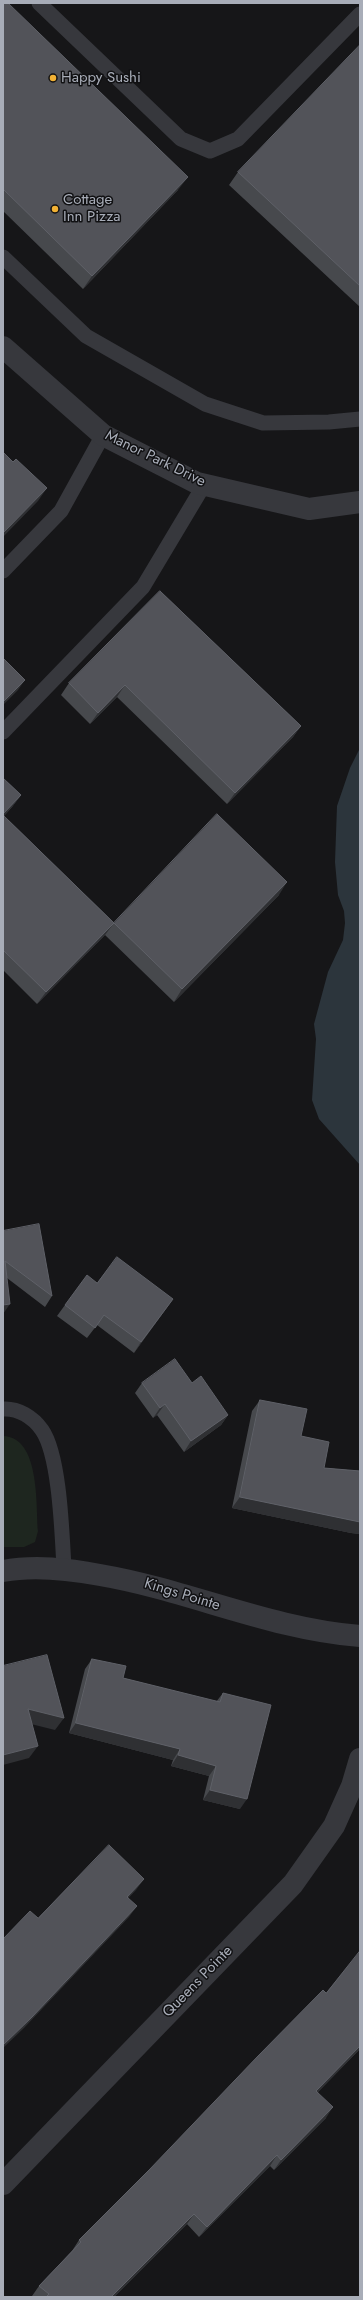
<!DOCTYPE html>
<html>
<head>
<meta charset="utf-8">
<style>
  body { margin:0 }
  #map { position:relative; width:363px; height:2300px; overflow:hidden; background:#161618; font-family:Jost,sans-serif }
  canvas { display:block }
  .frame { position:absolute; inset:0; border:4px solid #a8adb8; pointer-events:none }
</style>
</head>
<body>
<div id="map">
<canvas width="363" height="2300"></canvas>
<div class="frame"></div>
</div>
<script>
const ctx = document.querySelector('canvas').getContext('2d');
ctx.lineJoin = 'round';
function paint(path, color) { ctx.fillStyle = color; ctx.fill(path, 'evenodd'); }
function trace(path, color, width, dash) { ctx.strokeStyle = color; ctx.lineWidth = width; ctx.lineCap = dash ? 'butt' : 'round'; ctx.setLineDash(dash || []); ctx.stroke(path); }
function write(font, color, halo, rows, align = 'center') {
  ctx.font = font + ' Jost,sans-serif'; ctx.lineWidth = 3; ctx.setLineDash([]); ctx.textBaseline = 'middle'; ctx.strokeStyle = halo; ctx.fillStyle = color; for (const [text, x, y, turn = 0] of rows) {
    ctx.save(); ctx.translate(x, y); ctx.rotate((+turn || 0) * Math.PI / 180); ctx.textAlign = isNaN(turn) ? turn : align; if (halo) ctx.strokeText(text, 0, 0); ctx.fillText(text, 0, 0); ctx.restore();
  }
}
paint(new Path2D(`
  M3,1436C40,1437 36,1504 38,1531L35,1542L24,1547H3Z`), '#1e261f');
paint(new Path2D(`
  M360,748V1165L319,1119L312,1100L316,1039L314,1024L328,972L343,940L345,923L344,911L338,895L335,862L337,806L350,768Z`), '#2c353c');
trace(new Path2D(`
  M39,3L181,139L210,151L238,139L360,14
  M3,257L86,336L205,404L263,423L329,422L360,419
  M3,571L61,511L103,435
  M3,732L143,587L204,485
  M3,1409C18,1408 33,1417 42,1430C60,1456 62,1535 64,1568`), '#37383d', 15);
trace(new Path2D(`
  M3,347L103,435L197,483L309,509L360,502
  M3,1571C35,1565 68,1569 100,1575C188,1590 270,1629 360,1636
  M3,2184L293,1884L334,1826L352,1786L360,1759`), '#37383d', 22);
paint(new Path2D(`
  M3,3L178,190L83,289L3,211Z
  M360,45V307L229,185L238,172Z
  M160,591L301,726L293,737L227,804L117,697L90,724L61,695L69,683Z
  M3,778L21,795L12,807L4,816L114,923L279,895L174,1002L105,935L37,1004L3,970Z
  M3,1231L52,1296L45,1307L7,1278L3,1314Z
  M97,1283L173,1299L134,1353L97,1325L87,1338L57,1316L65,1305Z
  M142,1383H192L228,1415L221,1425L184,1452L157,1415L153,1418L135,1393Z
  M260,1400L301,1436L324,1468L360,1471V1534L351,1533L232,1508L252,1411Z
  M92,1659L123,1678L216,1702L223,1693L240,1809L203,1800L209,1776L171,1766L173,1760L69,1733L85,1669Z
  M360,2049L318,2092L326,2118L274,2170L270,2166L199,2237L187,2224L114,2297H33L32,2296L39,2286L72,2251L79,2240Z`), '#47494d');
paint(new Path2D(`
  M188,177L178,190L83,289L92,276Z
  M47,488L38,501L3,537V533Z
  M25,680L18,690L3,705V702Z
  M125,685L117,697L90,724L98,713Z
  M301,726L293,737L227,804L235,793Z
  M21,795L12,807L3,817V814Z
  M287,882L279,895L174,1002L182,989Z
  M114,923L105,935L37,1004L46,992Z
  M173,1299L166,1309L134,1353L141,1342Z
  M10,1304L3,1314V1305Z
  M165,1404L157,1415L153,1418L160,1408Z
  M228,1415L221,1425L184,1452L191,1441Z
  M240,1497L360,1522V1534L351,1533L232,1508Z
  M28,1709L64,1718L55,1730L19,1721Z
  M76,1723L180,1749L173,1760L69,1733Z
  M38,1746L29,1758L3,1765V1755Z
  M178,1755L216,1766L209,1776L171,1766Z
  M210,1790L247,1799L240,1809L203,1800Z
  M144,1879L136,1890L119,1908L127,1897Z
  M137,1906L129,1917L24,2028L3,2048V2045Z
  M360,2046V2049L309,2101L316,2091Z
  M333,2107L326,2118L274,2170L281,2160Z
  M277,2155L270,2166L199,2237L207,2227Z
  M194,2214L187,2224L114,2297H111Z`), '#2f3033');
const building = new Path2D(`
  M3,3H8L188,177L92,276L3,189Z
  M360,45V286L238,172Z
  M3,452L13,462L16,459L47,488L3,533Z
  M160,591L301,726L235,793L125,685L98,713L69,683Z
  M3,658L25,680L3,702Z
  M3,778L21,795L3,814Z
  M217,814L287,882L182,989L114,923Z
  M3,815L114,923L46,992L3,950Z
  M39,1224L52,1296L5,1261L10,1304L3,1305V1231Z
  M117,1257L173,1299L141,1342L104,1315L95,1328L65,1305L87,1275L97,1283Z
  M175,1359L192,1383L201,1376L228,1415L191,1441L165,1404L160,1408L142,1383Z
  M260,1400L307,1409L301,1436L329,1442L324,1468L360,1471V1522L240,1497Z
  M47,1655L64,1718L28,1709L38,1746L3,1755V1666Z
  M92,1659L126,1666L123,1678L220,1702L223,1693L271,1705L247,1799L210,1790L216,1766L178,1755L180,1749L76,1723Z
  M109,1845L144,1879L127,1897L137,1906L32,2017L3,2045V1939L30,1911L38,1918Z
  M360,1951V2046L316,2091L333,2107L281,2160L277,2155L207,2227L194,2214L111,2297H46L49,2294L39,2286L81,2242L79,2240L149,2170L258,2056L323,1990L326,1993Z`);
paint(building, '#525359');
trace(building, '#5f6168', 1);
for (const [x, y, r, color] of [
  [53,78,4,"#f2b134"],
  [55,209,4,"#f2b134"]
]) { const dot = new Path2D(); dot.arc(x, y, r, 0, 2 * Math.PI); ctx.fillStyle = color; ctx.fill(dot); trace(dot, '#111113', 1.5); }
write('15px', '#a8adb8', '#111113', [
  ["Happy Sushi",61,78],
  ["Cottage",63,200],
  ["Inn Pizza",63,217]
], 'left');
write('15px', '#a8adb8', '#111113', [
  ["Manor Park Drive",155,459,26],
  ["Kings Pointe",182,1595,17],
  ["Queens Pointe",198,1982,-46]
]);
</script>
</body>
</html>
